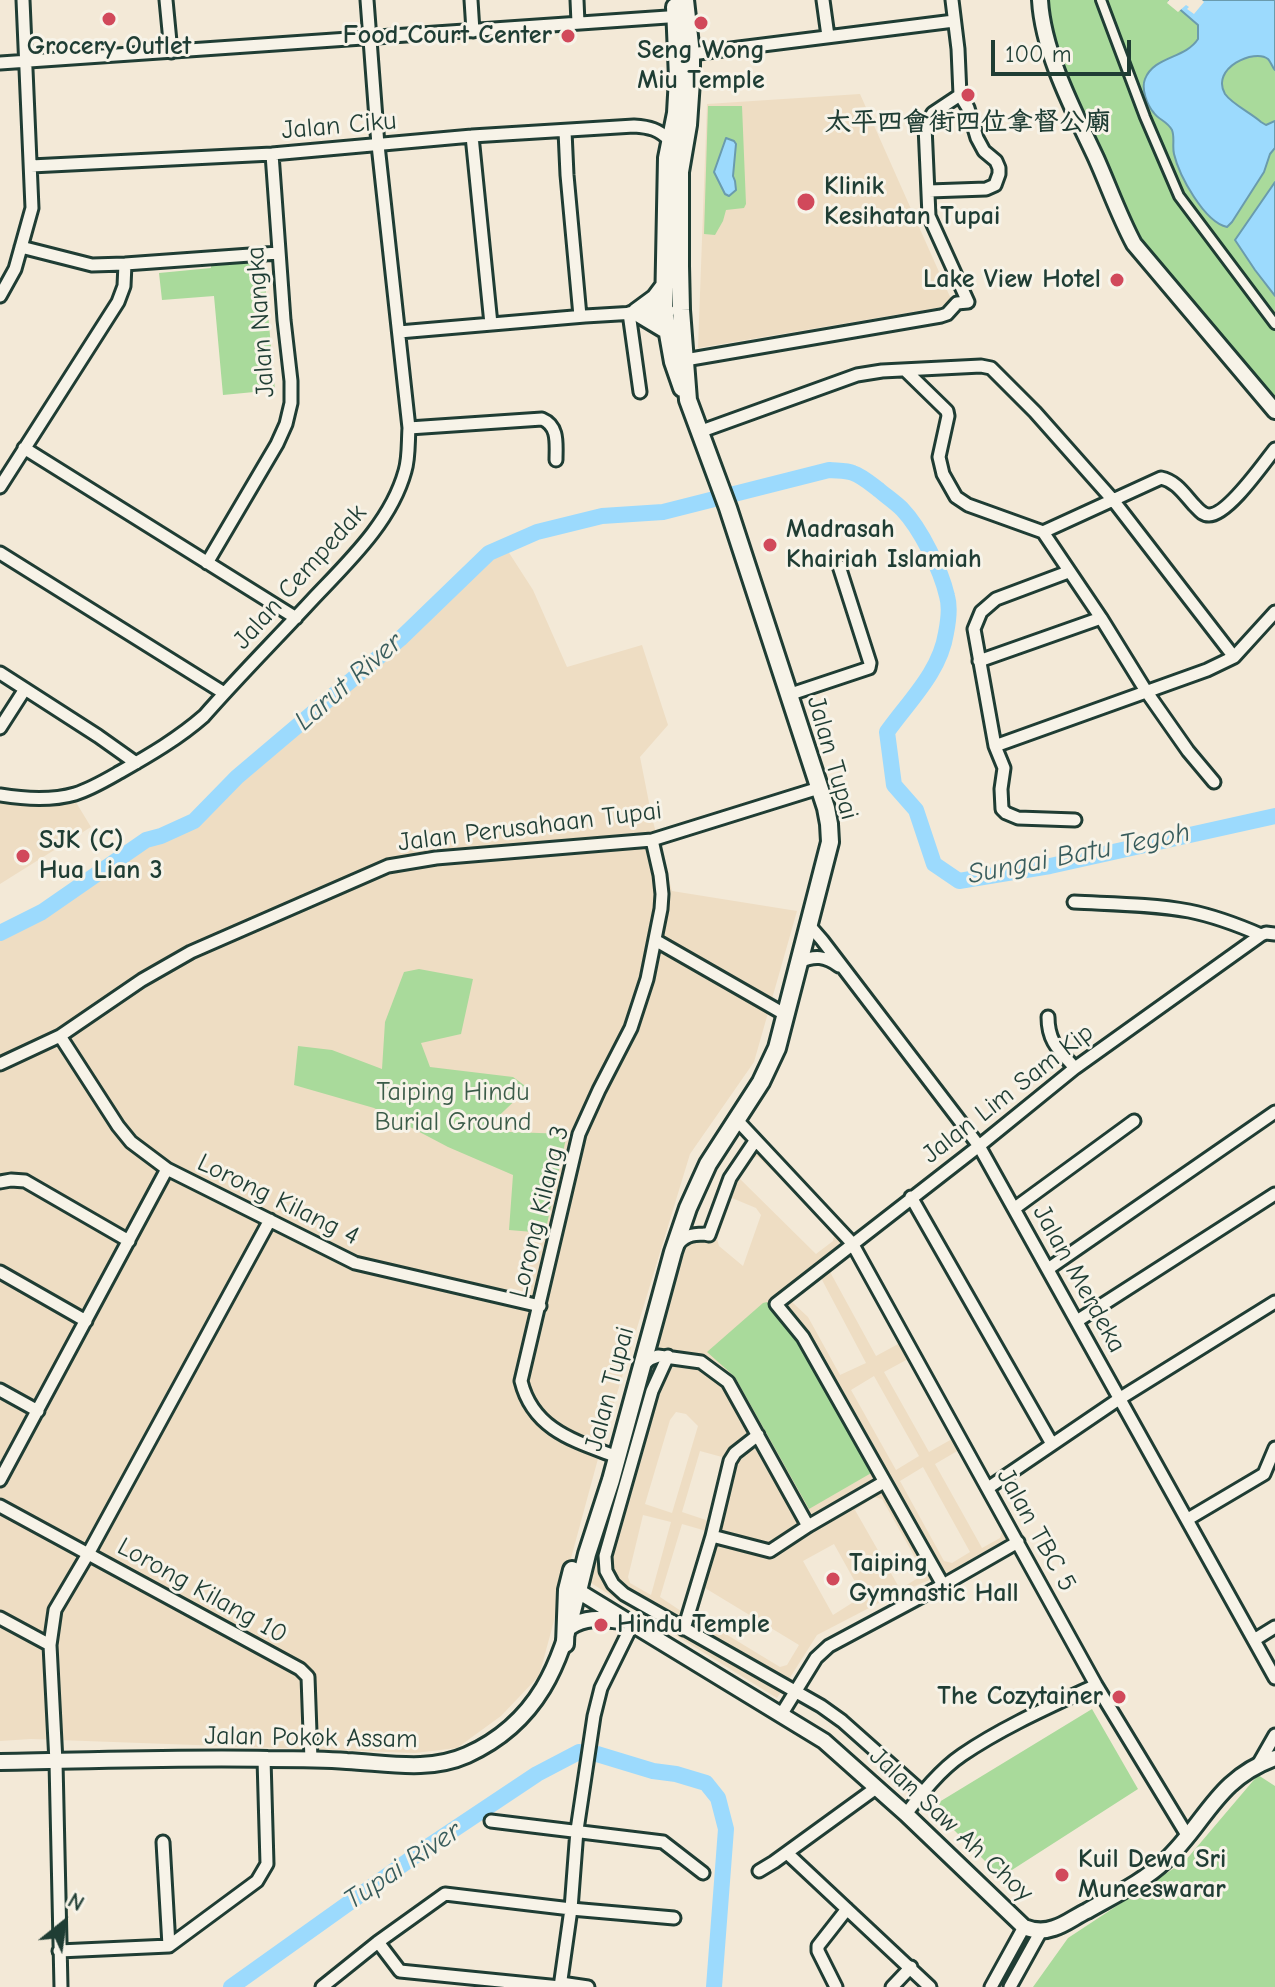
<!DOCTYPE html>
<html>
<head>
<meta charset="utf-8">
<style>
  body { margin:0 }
  #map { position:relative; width:1275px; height:1987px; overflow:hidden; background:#f3e9d7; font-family:"Comic Neue",sans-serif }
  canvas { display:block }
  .north { position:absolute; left:24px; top:1883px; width:80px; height:80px; -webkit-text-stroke:6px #f7f3e8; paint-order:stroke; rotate:30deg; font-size:22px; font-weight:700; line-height:32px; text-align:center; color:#1f3d34 }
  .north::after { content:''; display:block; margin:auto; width:28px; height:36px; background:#1f3d34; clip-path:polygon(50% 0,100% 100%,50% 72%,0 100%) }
  .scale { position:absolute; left:991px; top:40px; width:140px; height:36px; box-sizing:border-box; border:4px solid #1f3d34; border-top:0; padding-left:10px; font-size:24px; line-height:28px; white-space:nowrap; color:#1f3d34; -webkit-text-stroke:6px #f7f3e8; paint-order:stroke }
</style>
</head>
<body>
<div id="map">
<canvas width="1275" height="1987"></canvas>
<div class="north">N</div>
<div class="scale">100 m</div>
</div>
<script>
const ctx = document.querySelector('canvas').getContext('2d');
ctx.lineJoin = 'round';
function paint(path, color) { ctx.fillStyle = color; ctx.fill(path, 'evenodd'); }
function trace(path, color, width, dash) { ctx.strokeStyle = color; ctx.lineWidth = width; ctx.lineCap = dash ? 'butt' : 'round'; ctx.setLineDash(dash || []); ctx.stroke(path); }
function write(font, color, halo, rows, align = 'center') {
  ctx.font = font + ' "Comic Neue","LXGW WenKai TC",sans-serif'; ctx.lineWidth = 6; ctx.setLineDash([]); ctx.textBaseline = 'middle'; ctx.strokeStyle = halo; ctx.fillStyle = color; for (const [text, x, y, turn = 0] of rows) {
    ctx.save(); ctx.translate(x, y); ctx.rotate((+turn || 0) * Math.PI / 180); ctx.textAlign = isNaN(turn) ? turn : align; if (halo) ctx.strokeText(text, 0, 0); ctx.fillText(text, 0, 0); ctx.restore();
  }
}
paint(new Path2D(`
  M860,94L951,299L948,306L698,348L707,104Z
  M504,545L533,590L567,667L642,645L668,725L640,757L652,818L672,891L797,911L754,1062L690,1154L605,1433L539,1676L501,1716L457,1748L415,1753L31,1739L0,1741V934L42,912L161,836L194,821Z
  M74,799L91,827L0,884V800Z
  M754,1146L840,1233L1011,1536L949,1572L898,1593L817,1635L777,1698L586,1580L676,1263L690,1238H710L729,1183ZM758,1157L835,1231L833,1241L816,1254L737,1176L750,1158ZM732,1198L756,1208L761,1215L743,1266L719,1246L717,1239ZM846,1256L854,1258L900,1343L876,1356L829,1270ZM820,1276L866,1363L840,1375L808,1317L792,1302V1298ZM908,1359L952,1439L929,1452L884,1372ZM874,1376L919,1456L896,1470L851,1390ZM676,1412L686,1414L698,1426L672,1513L645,1504L670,1420ZM959,1450L1003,1529L1000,1538L982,1548L935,1464ZM700,1451L722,1457L726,1462L709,1521L682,1512ZM923,1467L970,1552L952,1563L944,1561L900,1481ZM874,1497L882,1499L921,1568L918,1578L900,1589L855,1510ZM643,1515L671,1522L651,1595L630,1583L628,1577ZM682,1524L710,1532L688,1605L681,1611L660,1597ZM834,1544L863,1596L833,1615L803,1561ZM705,1588L799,1645L787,1665L780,1667L701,1619L698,1611Z`), '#eeddc3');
paint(new Path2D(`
  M1044,0H1275V405L1136,242L1069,90L1047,25Z
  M708,106H742L746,204L744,208L726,210L723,221L715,235L704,234Z
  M263,259L275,390L223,395L214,296L162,300L159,273L211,268V263Z
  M419,969L473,979L461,1034L421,1043L430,1067L513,1077L528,1088L483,1131L567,1134L545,1233L509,1230L513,1175L448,1147L374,1108L294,1085L298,1046L332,1050L382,1069L385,1022L404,972Z
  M767,1302L800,1339L873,1472L809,1509L735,1377L707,1352L763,1303Z
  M1092,1709L1138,1789L1001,1877L931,1807Z
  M1258,1775L1275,1786V1987H1033L1068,1938L1185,1861Z`), '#a9da9b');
const water = new Path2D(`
  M1169,0H1275V70C1272,67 1271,62 1268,59C1255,48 1210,68 1225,94C1232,104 1251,113 1261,122L1266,125L1275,121V148L1270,154L1264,172L1232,222L1227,227C1204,222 1179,175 1174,154C1172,146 1175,138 1172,130C1167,121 1159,120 1154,113C1147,105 1141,89 1145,79C1154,56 1185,59 1198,39V25Z
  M726,138L734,141L736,144L733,176L735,181L736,190L729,196L725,194L714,172Z
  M1275,182V296L1255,270L1235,240Z`);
paint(water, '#9cdafd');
trace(water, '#6a9bad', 2);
paint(new Path2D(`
  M1169,0H1202L1204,2L1194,14L1187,9L1189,7L1186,5L1178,12L1167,3Z`), '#f3e9d7');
trace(new Path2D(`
  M0,933L42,912L146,840L161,836L194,821L237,777L400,639L489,553L537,532L602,516L663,512L829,470C836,471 846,470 853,473C862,476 871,484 879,490C886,496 895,502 902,509C921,529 941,570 947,596C950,606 948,623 946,633C940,672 909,701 887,732L894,785L916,810L934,864L959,881L1050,866L1275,816
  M597,1754L653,1771L676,1774L706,1783L718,1798L726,1829L714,1987
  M231,1987L426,1848L537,1774L579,1752`), '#9cdafd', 16);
const pedestrian = new Path2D(`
  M1101,0L1145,117L1179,196L1275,324`);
const minor = new Path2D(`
  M166,0L171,52
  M471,0L473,31
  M577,0L578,23
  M823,0L828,36
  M691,54L954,21
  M0,63L682,16
  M565,131L567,175L580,316
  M472,136L491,324
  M31,166L272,154L472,136L634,126C649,127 659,129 670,141
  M929,191L986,189L995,185L999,174V168L996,161L984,151L977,138L968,108L960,95L958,49L952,0
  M21,247L92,265L125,264L278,253
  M0,296L15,269L32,208L23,0
  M629,313L640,392
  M399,332L585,316L669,311
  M685,360L941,316L947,314L957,303L968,302L929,216L925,126L933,113L960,95
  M905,370L947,411L948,416L939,457L943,474L956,497L968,505L1043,532L1101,618L1146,691L1188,751L1214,782
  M409,428L542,419C559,426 556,444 556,460
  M699,432L857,375L882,371L981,366L991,368L1035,412L1113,500L1234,657
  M24,448L296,618
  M0,487L118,302L124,286L125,264
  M1043,532L1161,478C1176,481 1184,494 1194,505C1199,510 1202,515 1209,515C1228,515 1263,464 1275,449
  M0,553L224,693
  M207,563L277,444L286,424L291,403V381L284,320L272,154
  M1068,572L996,599L981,612L974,629L995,746L1004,768L1001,789L1002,809L1006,813L1018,818L1075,820
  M979,661L1101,618
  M0,673L98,736L136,763
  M788,695L869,668L870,663L839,566
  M0,728L25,689
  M995,746L1207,670L1234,657L1275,612
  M0,795C24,799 51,801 75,794C91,789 106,780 120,772C150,755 179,738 204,716C239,676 277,638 313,599C348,562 391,522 405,471C409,458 408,442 409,428L378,145L367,0
  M1074,902C1112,904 1151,904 1189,911C1214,916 1238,925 1261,935
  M809,925L822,940L979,1146L1275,1678
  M655,940L786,1015
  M799,962C815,955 825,956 839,966
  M1048,1017C1048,1042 1059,1050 1075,1068
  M60,1036L118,1126L131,1142L167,1169L355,1263L540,1306
  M0,1064L60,1036L142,980L191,952L388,866L436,858L652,840L819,788
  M736,1119L852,1243L1096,1685L1187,1835
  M0,1182L11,1180L25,1181L129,1241
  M911,1197L1052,1444
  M1015,1208L1134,1121
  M704,1234L709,1235L730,1178L755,1141
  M677,1246C683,1236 692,1234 704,1234
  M1048,1269L1275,1112
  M0,1272L86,1321
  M1077,1321L1275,1194
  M668,1356L652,1391L605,1556L606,1571L613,1584L624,1594L821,1706L842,1721L923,1793
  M643,1365L650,1359L658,1356L701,1362L728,1382L808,1526
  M0,1390L38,1411
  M617,1457C575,1441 533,1430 521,1381L579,1134L599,1090L631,1028L647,979L661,909L662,894L660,875L652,840
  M0,1480L167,1169
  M988,1488L1119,1399L1275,1302
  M0,1506L300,1669L308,1677L311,1760
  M1188,1519L1264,1474L1275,1448
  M712,1536L770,1551L808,1526L884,1482
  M943,1585L803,1337L776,1304L979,1146L1075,1068L1261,935L1266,933L1275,934
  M0,1618L50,1645
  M684,1629L712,1536L730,1461L735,1453L758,1435
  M1254,1640L1275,1627
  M781,1715L816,1658L829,1646L943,1585L1018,1542
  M1259,1763L1275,1735
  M906,1814C922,1793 940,1770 962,1755C1003,1727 1051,1706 1096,1685
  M491,1821L663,1842L703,1873
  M163,1842L169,1946
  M787,1853L930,1987
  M759,1871L774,1862L876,1788
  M378,1942L400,1971L560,1987
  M59,1951L169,1946L257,1881L267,1864L264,1759
  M561,1983L588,1987
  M61,1987L56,1762L50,1645L55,1610L88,1554L270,1220
  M322,1987L378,1942L445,1894L571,1909L674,1918
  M560,1987L571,1909L577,1830L594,1716L601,1688L632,1625
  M836,1987L818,1951V1946L847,1909
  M892,1987L911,1967
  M991,1987L1024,1927
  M1010,1987L1041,1931`);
const tertiary = new Path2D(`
  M1040,0C1043,53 1074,111 1096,158C1109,187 1119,216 1134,244L1275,411
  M570,1627C587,1616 602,1619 621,1621
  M0,1762C89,1761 179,1757 268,1759C294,1759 321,1759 347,1761C387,1763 429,1772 467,1755C538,1723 562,1663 578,1591L824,1741L906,1814L1024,1927C1034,1931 1043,1932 1054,1928C1065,1925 1076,1916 1087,1911C1113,1896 1143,1882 1165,1861C1206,1823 1216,1779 1275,1758`);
const secondary = new Path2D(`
  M675,7L678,78L676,113L667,158L664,311L673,362L682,388
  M664,286L655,298L636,312L666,330
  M578,1591L587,1554L611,1480L673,1252L688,1208L708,1164L761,1082L777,1048L830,842L829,824L826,808L728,508L688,400L681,310L680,266V172L688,125L691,81V54L685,0
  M565,1644L567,1590L572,1570`);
trace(pedestrian, '#1f3d34', 14);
trace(minor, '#1f3d34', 17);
trace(tertiary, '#1f3d34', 20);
trace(secondary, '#1f3d34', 22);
trace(pedestrian, '#f7f3e8', 8);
trace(minor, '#f7f3e8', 11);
trace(tertiary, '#f7f3e8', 14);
trace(secondary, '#f7f3e8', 16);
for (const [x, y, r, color] of [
  [109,19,8,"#d1495b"],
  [701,23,8,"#d1495b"],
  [568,36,8,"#d1495b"],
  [968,95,8,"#d1495b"],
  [806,202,10,"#d1495b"],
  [1117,280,8,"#d1495b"],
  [770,545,8,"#d1495b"],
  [23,856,8,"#d1495b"],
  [833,1579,8,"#d1495b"],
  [601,1625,8,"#d1495b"],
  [1119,1697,8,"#d1495b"],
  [1062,1875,8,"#d1495b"]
]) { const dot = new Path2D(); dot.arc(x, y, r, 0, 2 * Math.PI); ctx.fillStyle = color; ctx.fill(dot); trace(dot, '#f7f3e8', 3); }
write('bold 26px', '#1f3d34', '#f7f3e8', [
  ["Food Court Center",552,36,"right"],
  ["Grocery Outlet",109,47,"center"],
  ["Seng Wong",701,51,"center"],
  ["Miu Temple",701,81,"center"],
  ["太平四會街四位拿督公廟",968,123,"center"],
  ["Klinik",824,187],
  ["Kesihatan Tupai",824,217],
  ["Lake View Hotel",1101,280,"right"],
  ["Madrasah",786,530],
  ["Khairiah Islamiah",786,560],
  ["SJK (C)",39,841],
  ["Hua Lian 3",39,871],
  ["Taiping",849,1564],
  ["Gymnastic Hall",849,1594],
  ["Hindu Temple",617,1625],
  ["The Cozytainer",1103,1697,"right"],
  ["Kuil Dewa Sri",1078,1860],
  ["Muneeswarar",1078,1890]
], 'left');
write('26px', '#1f3d34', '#f7f3e8', [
  ["Jalan Ciku",339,126,-5],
  ["Jalan Nangka",261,322,-94],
  ["Jalan Cempedak",300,577,-48],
  ["Jalan Tupai",832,758,74],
  ["Jalan Perusahaan Tupai",530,827,-7],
  ["Jalan Lim Sam Kip",1008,1094,-38],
  ["Lorong Kilang 4",278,1200,26],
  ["Lorong Kilang 3",540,1212,-76],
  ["Jalan Merdeka",1079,1279,61],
  ["Jalan Tupai",610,1389,-75],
  ["Jalan TBC 5",1036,1530,61],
  ["Lorong Kilang 10",202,1591,29],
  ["Jalan Pokok Assam",311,1738,1],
  ["Jalan Saw Ah Choy",951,1825,43]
]);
write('26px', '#3b5c49', '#f7f3e8', [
  ["Taiping Hindu",453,1093],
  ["Burial Ground",453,1123]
]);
write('italic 28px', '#385c5c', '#f7f3e8', [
  ["Larut River",349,682,-41],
  ["Sungai Batu Tegoh",1079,854,-11],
  ["Tupai River",403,1866,-34]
]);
</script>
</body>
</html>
